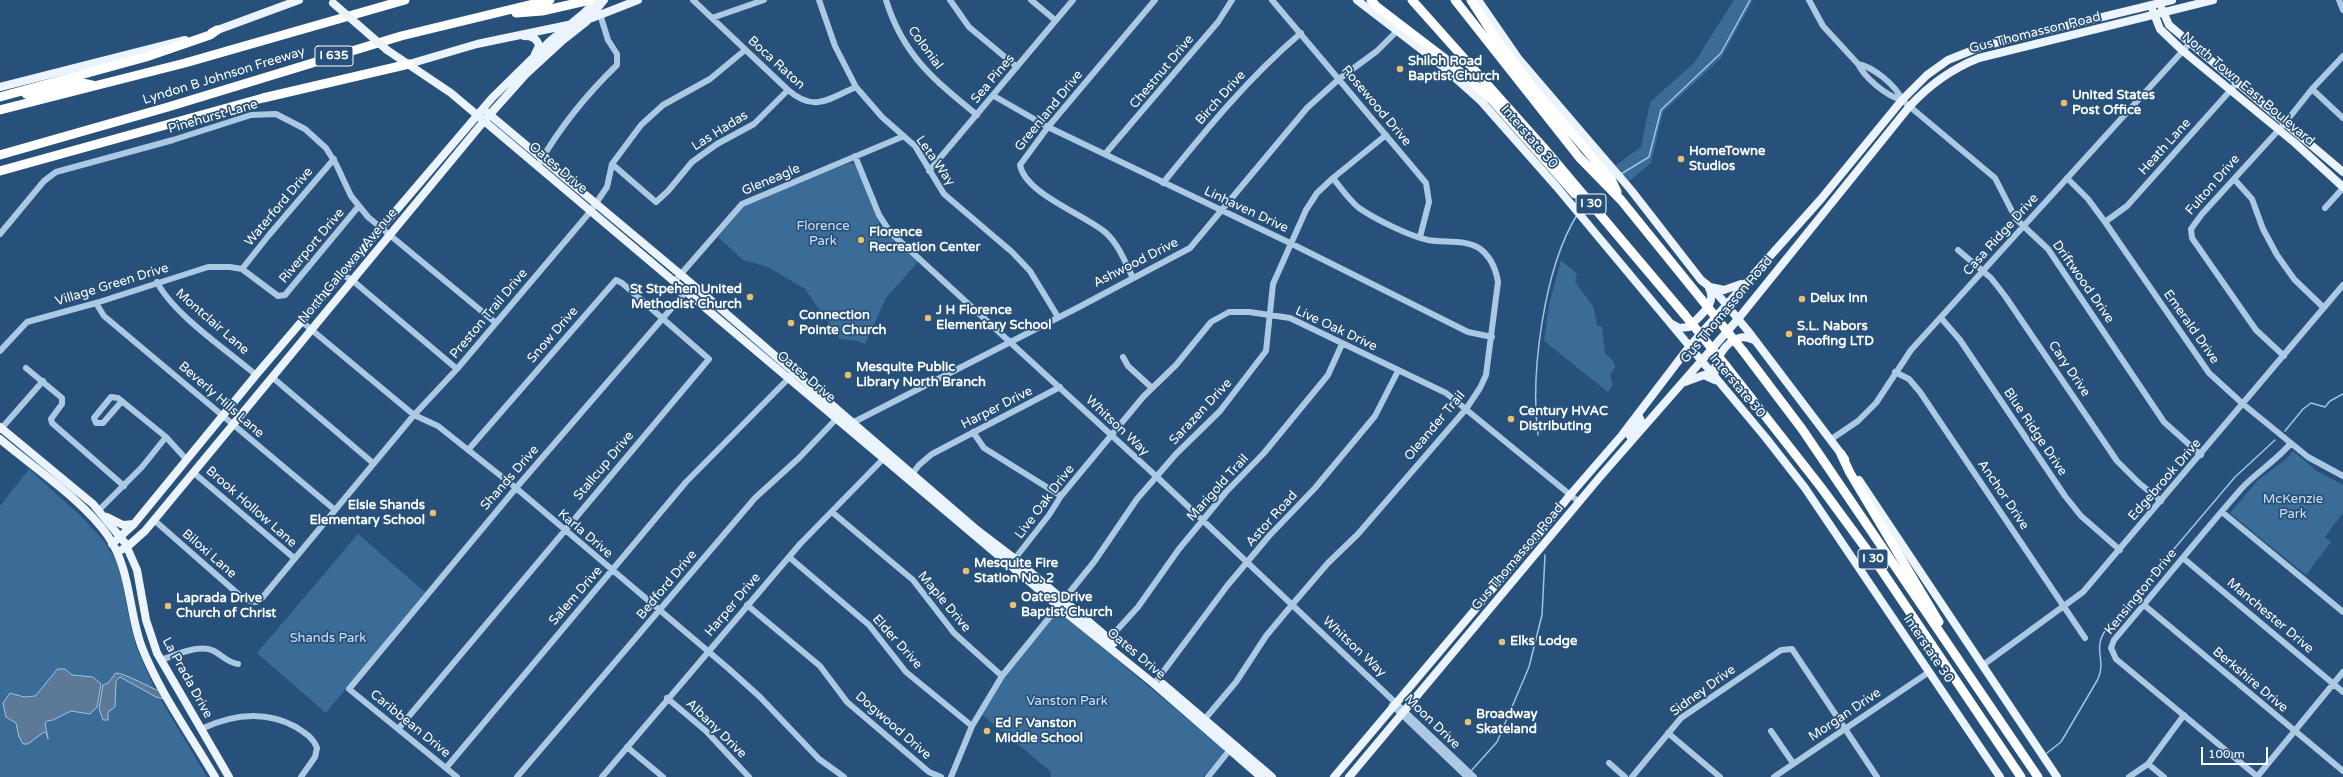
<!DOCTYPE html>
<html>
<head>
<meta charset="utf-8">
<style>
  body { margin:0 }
  #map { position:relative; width:2343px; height:777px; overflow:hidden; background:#27517a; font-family:"Varela Round",sans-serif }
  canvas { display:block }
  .scale { position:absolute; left:2201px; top:747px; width:67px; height:18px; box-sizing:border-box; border:2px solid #fff; border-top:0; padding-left:5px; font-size:12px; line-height:14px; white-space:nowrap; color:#fff; -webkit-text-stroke:3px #27517a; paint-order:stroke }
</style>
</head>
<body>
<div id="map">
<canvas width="2343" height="777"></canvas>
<div class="scale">100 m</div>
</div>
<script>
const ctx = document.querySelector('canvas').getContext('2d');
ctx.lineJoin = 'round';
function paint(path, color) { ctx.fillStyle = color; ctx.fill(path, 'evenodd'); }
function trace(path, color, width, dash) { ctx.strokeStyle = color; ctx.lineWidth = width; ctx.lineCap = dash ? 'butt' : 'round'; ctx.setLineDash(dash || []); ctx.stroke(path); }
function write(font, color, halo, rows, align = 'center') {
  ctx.font = font + ' "Varela Round",sans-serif'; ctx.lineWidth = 3.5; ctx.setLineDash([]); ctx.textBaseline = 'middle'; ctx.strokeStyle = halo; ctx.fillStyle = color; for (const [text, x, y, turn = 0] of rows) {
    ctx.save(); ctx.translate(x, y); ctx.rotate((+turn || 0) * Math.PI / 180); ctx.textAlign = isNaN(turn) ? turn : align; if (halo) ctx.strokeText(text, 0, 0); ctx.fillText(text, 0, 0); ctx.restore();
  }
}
paint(new Path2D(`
  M1734,0H1753L1721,58L1663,112L1651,163L1626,184L1612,168L1641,147L1650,102L1694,63Z
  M850,163L855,164L880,225L919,261L886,298L865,344L858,341L840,339L805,289L768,267L743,260L718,237L742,208L747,204Z
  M1561,260L1577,274L1575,282L1593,306L1597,325L1602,327L1605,353L1613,361L1615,367L1610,375L1613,385L1608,392L1544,341L1549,305Z
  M2293,451L2317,471L2343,485V513L2325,537L2331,542L2306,575L2230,513L2258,480L2285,460Z
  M29,469L83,518L104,541L120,567L127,609L136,646L155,690L207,777H0V506Z
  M358,534L425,592L326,713L257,653Z
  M1060,612L1224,750L1223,754L1203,777H1051L1050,771L980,713L1010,670L1056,614Z`), '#3b6c97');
const water = new Path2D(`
  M58,669H65L72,675L93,677L101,684L97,707L90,714L71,711L53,720L47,721L45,723L48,739L47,734L44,732L28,744H23L19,737L16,723L6,717L3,703L10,693L24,697L35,696Z
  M116,673C125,673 150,688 160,691L164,699L156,697L120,677L116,681L115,707L108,712V720H103L99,709L103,685L108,683Z`);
paint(water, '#5c7a97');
trace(water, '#a0c4e4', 1);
trace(new Path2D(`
  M1621,174L1649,157L1661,110L1721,53L1750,0
  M2285,431L2303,409L2311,403L2325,407L2330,401L2343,394
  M1538,435C1530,374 1544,268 1577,215
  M2047,753L2061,742L2098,679C2107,658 2091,650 2107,628L2235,477L2275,440
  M1471,771L1497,742L1529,667L1542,615L1545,555`), '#a0c4e4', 1.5);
trace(new Path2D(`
  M693,0L788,90C815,113 828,99 856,87
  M819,0L835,46L856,87L882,117L915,146L944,194L1012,252L1030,271L1058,317
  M886,0C903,55 934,80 977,115
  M950,0L969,27L1017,67
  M1031,0L1055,20
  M1272,0L1426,183L1429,202L1420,237
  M1809,0L1823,26L1858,64C1865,78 1886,96 1902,100L1995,178L2016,219L2048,249L2164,422L2201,455
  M2339,0L2343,10
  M712,18L764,0
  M1858,64C1873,67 1896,85 1902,100
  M2312,89L2343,118
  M994,96L1048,127L1290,243L1468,332L1492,337
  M1105,154L1218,22L1232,0
  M855,156L879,215L890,232L1157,477L1474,777
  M540,162C561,126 587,94 617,65V54L608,40L600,14
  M612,164L656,202L668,191L692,162L717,144L754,124L788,90
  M929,171L1073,0
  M2067,178L2088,199L2105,222L2209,373L2243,404L2308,457L2343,476
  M2234,179L2252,199L2263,229L2277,255L2294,279L2324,308
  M1163,183C1205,131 1249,77 1301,33
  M2325,208L2343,188
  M2105,222L2127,206L2237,83
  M0,234L44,181L56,172L173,140L251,115L276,114L305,129L326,148L336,164L351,196L368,217L496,323
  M1958,250L1991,278L2005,296L2117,461L2139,483L2161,501
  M242,269L269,235L334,159
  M341,274L352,280L457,369
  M1133,278C1125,262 1119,245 1106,233C1086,215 1025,194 1020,165L1048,127L1155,0
  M157,282C174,315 227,350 256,375
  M674,282L742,204L904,136
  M96,303L104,316L335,510
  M1941,318L1960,340L2065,496L2081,516L2120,550
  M301,321L414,415L438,426L516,488L729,669L760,697L819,759L844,777
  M0,351L27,322L96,303L208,267H230L242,269L278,296L285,295L358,207
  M2284,356L2256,330L2192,238L2191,229L2202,214L2285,123L2312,89L2343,56
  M1123,357L1128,366L1152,388
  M26,368L62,398V404L51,419L52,423L124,486
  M1895,372L1909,379L1920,392L2085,638
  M272,377L373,463
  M122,401L103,423H96L94,418L111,397L118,398L166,437L186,459
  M850,424L1079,307L1190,248L1307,108L1339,79L1377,51L1398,30
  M0,430L43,381
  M973,432L984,448L1061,496
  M1830,440L1858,421L1876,403L1911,350L2190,43
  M194,473L294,558
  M910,477L919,465L932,454L1060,387
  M99,510L142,467L166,437
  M832,512L913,580L954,633L1002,676
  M2222,512L2343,612
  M154,520L245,600L256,602L262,598L414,415L457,369L590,212L607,187L612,164L641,125L663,105L710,79L745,50
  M789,557L869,625L906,672L972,726
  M2183,558L2343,692
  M1013,561L1049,515L1061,496L1143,397L1176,365L1211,322L1229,312H1249L1290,318L1446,393L1579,502
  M747,605L820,666L847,702L929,772L941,777
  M2144,605L2343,771
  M1107,641L1138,607L1179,549L1226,492L1264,453L1328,375L1342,344
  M160,660C175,656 199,643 214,651C223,656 228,663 238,664
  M1983,665L2083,592L2343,285
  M1157,680L1227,586L1269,536L1315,488L1375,416L1398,371
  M667,698L706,731L749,777
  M1392,705L1467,777
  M1204,720L1236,682L1266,636L1291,606L1328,563L1358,534L1466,409L1480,388L1486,375L1498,282C1496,269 1490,256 1479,248C1464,239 1445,243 1428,240C1409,236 1375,219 1359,208C1349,200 1341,188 1333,178
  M399,728L709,359L622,283L616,280L468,450
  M201,729C231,715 265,710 296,727C305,733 313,737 317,748L315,757L301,777
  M1771,731L1793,763
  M1668,733L1720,777
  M627,747L663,777
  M1609,763L1625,777
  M2148,764L2164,777
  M446,768L686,482L791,376
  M457,777L349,689L516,488L689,288
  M517,777L755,498L799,458L839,416
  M602,777L800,544L886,456
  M951,777L972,726L1002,676L1094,562L1137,499L1176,454L1220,411L1266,351L1273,284L1306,210L1317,193L1333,178L1386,135
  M1208,777L1232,747
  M1632,777L1681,718L1781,650L1792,649L1877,777
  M1774,777L1929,672
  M2129,777L2148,764L2184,715
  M2257,777L2343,672
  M2258,777L2116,659L2111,648L2114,640C2157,590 2198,538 2242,488C2257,472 2277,460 2291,443`), '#abc9e3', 6);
trace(new Path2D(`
  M1357,0L1434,59L1481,101L1556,186L1766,438L1805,488L2000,777
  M1478,0L1518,58L1631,190L1701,280L1715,291L1748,331L1845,459
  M2162,9L2169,25L2343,172
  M2153,11L2160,29L2183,51L2295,143L2343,187
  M592,18L638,0
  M212,32L299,0
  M524,36C532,36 537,38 539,46L535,54
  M387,50L451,93L1070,616L1153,683L1261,777
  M409,64L477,44L568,25
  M0,87L185,40
  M483,109L692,284L977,530L1015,559L1114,643
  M1710,287L1724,290L1741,284
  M1672,324L1679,328L1689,327C1699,316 1718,304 1709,288
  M1715,377C1712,363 1725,342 1739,338C1745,336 1749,338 1754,340
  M1685,382L1704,375L1715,380
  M0,427L93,504L125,543L137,570L146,620L157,653L229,777
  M1630,436L1641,421L1638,414
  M0,439C34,468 83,500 108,536C131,570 128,608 141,645C159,692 190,734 215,777
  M1859,480L2057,777
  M107,517L123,525L134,524
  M112,544L134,524L256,375L492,98L550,41L584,13L597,0
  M117,552L127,547L145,531L484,121L526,74L563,40L587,21L604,0
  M1163,684L1272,777
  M1334,777L1542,530L1570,495L1622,435L1689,347L1821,199L1902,100L1927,75L1948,60L1983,46L2172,0
  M1349,777L1599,478L1738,319L1909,107C1929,85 1951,69 1979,58L2213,0`), '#ebf3fc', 8);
trace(new Path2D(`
  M1371,0L1376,6L1448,61L1493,101L1575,194
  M1412,0L1543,147L1684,314
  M1455,0L1579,157L1621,200L1702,300
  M1471,0L1498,42L1529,83L1611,179L1617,192
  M516,13L542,11L590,0
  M26,94L82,83L92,85
  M0,97L146,57L210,35L217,30
  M0,110L185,63L405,0
  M0,155L168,107L401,36L550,0
  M0,171L263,98L409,64
  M1743,351L1802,429L2038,777
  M1726,366L1820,486L1878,565L2021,777
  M1841,454L1850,473L1939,622`), '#fff', 9);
trace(new Path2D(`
  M333,3L387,50`), '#ebf3fc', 8);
trace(new Path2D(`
  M1702,300L1743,351
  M1684,314L1726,366`), '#fff', 9);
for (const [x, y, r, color] of [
  [1400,69,4,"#ebbf72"],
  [2064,103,4,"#ebbf72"],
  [1681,159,4,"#ebbf72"],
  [861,240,4,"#ebbf72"],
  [750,297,4,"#ebbf72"],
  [1802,299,4,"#ebbf72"],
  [928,318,4,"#ebbf72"],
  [791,323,4,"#ebbf72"],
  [1789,334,4,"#ebbf72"],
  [848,375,4,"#ebbf72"],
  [1511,419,4,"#ebbf72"],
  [433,513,4,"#ebbf72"],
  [966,571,4,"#ebbf72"],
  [1013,605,4,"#ebbf72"],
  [168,606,4,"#ebbf72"],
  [1502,642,4,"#ebbf72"],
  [1468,722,4,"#ebbf72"],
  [987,731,4,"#ebbf72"]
]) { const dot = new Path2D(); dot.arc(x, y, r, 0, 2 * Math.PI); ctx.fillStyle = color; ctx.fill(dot); trace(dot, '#27517a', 1.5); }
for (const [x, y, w] of [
  [334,56,38],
  [1591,204,30],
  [1873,559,30]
]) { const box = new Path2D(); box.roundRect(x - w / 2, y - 10, w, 20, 3); ctx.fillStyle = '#27517a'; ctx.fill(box); trace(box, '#fff', 1); }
write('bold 12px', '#fff', null, [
  ["I 635",334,56],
  ["I 30",1591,204],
  ["I 30",1873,559]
]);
write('13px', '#fff', '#27517a', [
  ["Gus Thomasson Road",2035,33,-14],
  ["Colonial",925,48,54],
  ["Boca Raton",776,63,42],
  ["Chestnut Drive",1162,72,-50],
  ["Lyndon B Johnson Freeway",224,76,-17],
  ["Sea Pines",993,79,-50],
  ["North Town East Boulevard",2248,89,40],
  ["Birch Drive",1221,98,-48],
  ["Rosewood Drive",1376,106,50],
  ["Greenland Drive",1049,111,-51],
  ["Pinehurst Lane",213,117,-16],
  ["Las Hadas",720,131,-32],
  ["Interstate 30",1529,137,49],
  ["Heath Lane",2165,147,-48],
  ["Leta Way",935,161,55],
  ["Oates Drive",558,168,40],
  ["Gleneagle",771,180,-23],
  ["Fulton Drive",2213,185,-49],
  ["Waterford Drive",279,207,-50],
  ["Linhaven Drive",1246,210,25],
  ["Casa Ridge Drive",2001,235,-48],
  ["Riverport Drive",312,246,-50],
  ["Ashwood Drive",1136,263,-27],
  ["North Galloway Avenue",348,266,-50],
  ["Driftwood Drive",2083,282,55],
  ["Village Green Drive",112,285,-17],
  ["Gus Thomasson Road",1727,310,-50],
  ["Preston Trail Drive",489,314,-50],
  ["Montclair Lane",212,322,41],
  ["Emerald Drive",2191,327,55],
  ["Live Oak Drive",1336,329,25],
  ["Snow Drive",553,335,-49],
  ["Cary Drive",2069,369,56],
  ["Oates Drive",806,377,40],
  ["Interstate 30",1737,386,50],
  ["Beverly Hills Lane",221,400,41],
  ["Harper Drive",997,408,-27],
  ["Sarazen Drive",1201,412,-47],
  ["Whitson Way",1117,426,43],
  ["Oleander Trail",1435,426,-50],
  ["Blue Ridge Drive",2035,432,56],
  ["Stallcup Drive",604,466,-50],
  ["Shands Drive",510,478,-49],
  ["Edgebrook Drive",2165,480,-49],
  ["Marigold Trail",1218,488,-48],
  ["Anchor Drive",2003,495,56],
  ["Live Oak Drive",1045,502,-53],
  ["Brook Hollow Lane",251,507,41],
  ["Astor Road",1272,519,-48],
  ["Karla Drive",585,534,40],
  ["Biloxi Lane",209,554,41],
  ["Gus Thomasson Road",1518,557,-50],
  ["Bedford Drive",667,585,-50],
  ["Kensington Drive",2141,592,-51],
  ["Salem Drive",576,596,-49],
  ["Maple Drive",944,602,50],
  ["Harper Drive",733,605,-50],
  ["Manchester Drive",2270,616,40],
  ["Elder Drive",897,642,48],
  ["Whitson Way",1354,647,43],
  ["Interstate 30",1928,649,56],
  ["Oates Drive",1136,654,40],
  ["La Prada Drive",187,678,61],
  ["Berkshire Drive",2250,680,40],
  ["Sidney Drive",1703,691,-36],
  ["Morgan Drive",1845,715,-34],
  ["Moon Drive",1432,722,44],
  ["Caribbean Drive",410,724,39],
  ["Dogwood Drive",893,726,41],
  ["Albany Drive",716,729,44]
]);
write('bold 13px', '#fff', '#27517a', [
  ["Shiloh Road",1408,62],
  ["Baptist Church",1408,77],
  ["United States",2072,96],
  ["Post Office",2072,111],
  ["HomeTowne",1689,152],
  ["Studios",1689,167],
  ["Florence",869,233],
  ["Recreation Center",869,248],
  ["St Stpehen United",742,290,"right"],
  ["Methodist Church",742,305,"right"],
  ["Delux Inn",1810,299],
  ["J H Florence",936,311],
  ["Elementary School",936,326],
  ["Connection",799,316],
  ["Pointe Church",799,331],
  ["S.L. Nabors",1797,327],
  ["Roofing LTD",1797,342],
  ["Mesquite Public",856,368],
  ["Library North Branch",856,383],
  ["Century HVAC",1519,412],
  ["Distributing",1519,427],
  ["Elsie Shands",425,506,"right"],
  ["Elementary School",425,521,"right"],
  ["Mesquite Fire",974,564],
  ["Station No. 2",974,579],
  ["Oates Drive",1021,598],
  ["Baptist Church",1021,613],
  ["Laprada Drive",176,599],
  ["Church of Christ",176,614],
  ["Elks Lodge",1510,642],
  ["Broadway",1476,715],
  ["Skateland",1476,730],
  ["Ed F Vanston",995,724],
  ["Middle School",995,739]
], 'left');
write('13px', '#cee1f3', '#27517a', [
  ["Florence",823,227],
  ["Park",823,242],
  ["McKenzie",2293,500],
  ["Park",2293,515],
  ["Shands Park",328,639],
  ["Vanston Park",1067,702]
]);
</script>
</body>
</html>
